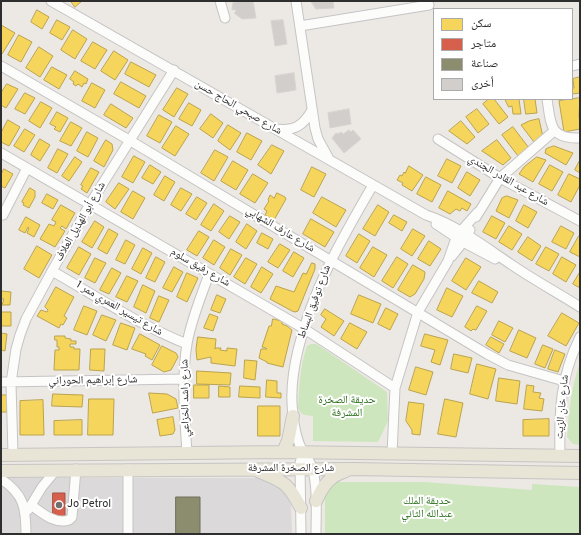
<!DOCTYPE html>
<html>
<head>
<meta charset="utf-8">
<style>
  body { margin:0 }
  #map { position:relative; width:581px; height:535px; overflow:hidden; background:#ece8e4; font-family:Overpass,"Noto Naskh Arabic",sans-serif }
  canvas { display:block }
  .frame { position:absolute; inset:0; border:2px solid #2e2e2e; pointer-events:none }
  .legend { position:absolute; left:433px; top:8px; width:140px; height:92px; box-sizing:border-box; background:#fff; border:1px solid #ababab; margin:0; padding:5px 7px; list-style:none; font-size:12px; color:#2e2e2e }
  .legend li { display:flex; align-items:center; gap:8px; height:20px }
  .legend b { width:20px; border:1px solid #ababab }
</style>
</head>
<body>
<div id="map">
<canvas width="581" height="535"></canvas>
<div class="frame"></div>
<ul class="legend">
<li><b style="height:11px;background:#f6d55c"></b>سكن</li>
<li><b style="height:11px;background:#d6604d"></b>متاجر</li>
<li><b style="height:11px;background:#8c8c6e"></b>صناعة</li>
<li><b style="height:11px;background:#d1cecb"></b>أخرى</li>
</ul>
</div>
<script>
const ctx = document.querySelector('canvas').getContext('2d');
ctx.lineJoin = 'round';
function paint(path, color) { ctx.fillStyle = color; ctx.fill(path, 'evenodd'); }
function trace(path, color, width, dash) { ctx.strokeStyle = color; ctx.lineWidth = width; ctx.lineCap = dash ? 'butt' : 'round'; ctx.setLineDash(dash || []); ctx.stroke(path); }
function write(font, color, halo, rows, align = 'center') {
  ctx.font = font + ' Overpass,"Noto Naskh Arabic",sans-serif'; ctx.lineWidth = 4; ctx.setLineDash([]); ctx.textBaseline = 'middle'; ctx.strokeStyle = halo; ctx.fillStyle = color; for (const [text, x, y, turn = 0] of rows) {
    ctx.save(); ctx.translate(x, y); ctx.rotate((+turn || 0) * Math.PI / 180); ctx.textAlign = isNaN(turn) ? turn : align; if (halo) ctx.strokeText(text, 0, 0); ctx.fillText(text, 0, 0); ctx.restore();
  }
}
paint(new Path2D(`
  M1,478H259L281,484L291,505L292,534H1Z`), '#dcd9db');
paint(new Path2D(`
  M311,344H316L321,347L387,392L388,421L378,442L313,441V416C306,415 301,416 298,408C299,387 300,366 307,346Z
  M580,363V445L573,444L567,437C569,412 571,387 580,363Z
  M336,482H424L532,490V484L580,487V534H325V495L328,488Z`), '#cee6be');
const homes = new Path2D(`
  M71,1H82L75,7Z
  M37,10L49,17L42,29L31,22Z
  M57,20L70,27L62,40L50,33Z
  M1,25L15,33L2,54L1,53Z
  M73,30L87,39L75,59L61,50Z
  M19,35L32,42L21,62L8,55Z
  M93,42L107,50L95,69L81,61Z
  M39,47L53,56L40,77L26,68Z
  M114,51L128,60L115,80L101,71Z
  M131,62L156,75L149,87L125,74Z
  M52,67L67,75L59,89L44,80Z
  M75,71L88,79L86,84L84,83L82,87L78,84L76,86L73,84L74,82L70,79Z
  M580,77V93L572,94V88H574L573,79Z
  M121,82L146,96L139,108L114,94Z
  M92,83L105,90L95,108L82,101Z
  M7,84L18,89L6,108L1,105V93Z
  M177,88L188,94L174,117L163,110Z
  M25,93L35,98L25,114L15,109Z
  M580,98L579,115L580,129L564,132L559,101Z
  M489,99H494L508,117L499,124L483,104Z
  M505,99H519L521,114H513L512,106L509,107Z
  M524,99H535L537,113L526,114Z
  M41,102L52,108L40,128L29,121Z
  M189,103L201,110L192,126L179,119Z
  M111,104L133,118L126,128L104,115Z
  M477,109L489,124L478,133L466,117Z
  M57,112L68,118L60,132L54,129L56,127L50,124Z
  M211,114L223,123L213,138L200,129Z
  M159,115L172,122L160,143L147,136Z
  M539,119L543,137L534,142L521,125L529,121Z
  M8,120L20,127L9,146L1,142V133Z
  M461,121L475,137L467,144L449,131Z
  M71,122L82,128L71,146L60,141Z
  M228,125L241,133L230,150L218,141Z
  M176,126L189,134L175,156L162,148Z
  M513,127L529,148L518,156L502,135Z
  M25,129L35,135L24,152L14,146Z
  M87,132L98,138L88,157L77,151Z
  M247,133L262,141L251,160L237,152Z
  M40,139L50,145L40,161L31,155Z
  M106,140L112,144L113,150L104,167L94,161Z
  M497,140L511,158L503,165L482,151Z
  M272,145L284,151L271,174L258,165Z
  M554,146L573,153L566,165L545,153L546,149Z
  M58,149L68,154L57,173L48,168Z
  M215,150L228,157L214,181L201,173Z
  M134,156L145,162L133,183L122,177Z
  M75,157L82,162L69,181L62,176Z
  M537,157L546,160L533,182L519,174L524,167Z
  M447,159L461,166L452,183L438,176Z
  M580,160V173L575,170Z
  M233,161L248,170L236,190L221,181Z
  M150,165L161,172L153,184L142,178Z
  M550,165L563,172L552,191L539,184Z
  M409,166L423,175L412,191L402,185L403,183L397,180L400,175L402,176L404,172L405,173Z
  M312,167L326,174L314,197L301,190Z
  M91,168L99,172L87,193L81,189L83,186L81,185Z
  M4,169L13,174L5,188L1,186V175Z
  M467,172L480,180L470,196L458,188Z
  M253,174L268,183L255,203L240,194Z
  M569,174L580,179V185L571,202L558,195Z
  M165,176L175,182L164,201L154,195Z
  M426,177L441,185L432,202L417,194Z
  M119,183L129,189L115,209L106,202Z
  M30,188L35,191V197L29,208L23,205L24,203L22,202Z
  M181,188L192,194L181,211L171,205Z
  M133,191L145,198L133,219L121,212Z
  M448,191L471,204L467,211L462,208L460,211L456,209L450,214L439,208Z
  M277,193L285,197L286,199L274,220L265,215L267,211L264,209L269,201L268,200L270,195L274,198Z
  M47,194L58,200L53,209L42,203Z
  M507,196L518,200L509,218L496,211L502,198Z
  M197,197L207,203L196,220L186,214Z
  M322,197L346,210L336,227L313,213Z
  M214,204L224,211L211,231L201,225Z
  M61,205L75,213L66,229L62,226L60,228L65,231L55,247L40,239L49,224L54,226L56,222L52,220Z
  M378,205L389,212L375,236L363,229Z
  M524,205L537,212L528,228L516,221Z
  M394,215L407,222L402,231L389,223Z
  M230,216L240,222L229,239L219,232Z
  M492,216L505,223L496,239L483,232Z
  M26,217L40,225L34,237L27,233L29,228L28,227L25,233L19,230Z
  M311,219L334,232L325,247L303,234Z
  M95,221L104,227L92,248L82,242Z
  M247,224L257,231L246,249L236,242Z
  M509,226L522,234L512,250L499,242Z
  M561,226L574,233L566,249L552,242Z
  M109,229L118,234L107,254L98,249Z
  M413,229L425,236L412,256L401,249Z
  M199,231L209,237L197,256L187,250Z
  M262,233L273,239L268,249L257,243Z
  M359,234L370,241L357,263L346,256Z
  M579,236L580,237V257L570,252Z
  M528,237L541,246L532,261L518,252Z
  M126,240L135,245L125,264L116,260Z
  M214,240L225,247L214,265L203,258Z
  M429,241L441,249L430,266L418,259Z
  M280,244L290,250L278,268L268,262Z
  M37,246L52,255L39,278L24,269Z
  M79,247L91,254L79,275L67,268Z
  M373,247L387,255L374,277L360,268Z
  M546,247L559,254L549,271L536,264Z
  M143,248L152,253L141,274L132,269Z
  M231,249L242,255L230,275L220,268Z
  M294,252L304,258L293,277L283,271Z
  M156,257L165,262L155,282L146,278Z
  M397,257L408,264L393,288L382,281Z
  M562,257L576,265L566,282L553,274Z
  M95,258L106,263L95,283L85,278Z
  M246,258L257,264L245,284L234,277Z
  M466,258L481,267L466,290L452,281Z
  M312,263L315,264V269L298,311L295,312L292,311L270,299L276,286L294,292L303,273L306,274Z
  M413,265L425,272L424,279L415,294L410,297L398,290Z
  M174,267L183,272L172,292L163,288Z
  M262,267L273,274L261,293L251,287Z
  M112,268L121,273L109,294L100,290Z
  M580,272V288L573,284Z
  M187,273L198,278L187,302L177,297Z
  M127,276L138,281L127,302L116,297Z
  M479,281L498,292L492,303L472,293Z
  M143,285L155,291L146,313L134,307Z
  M56,287L74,297L64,316L67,318L63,325L61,324L59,328L37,316L41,310L47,312L48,310L45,307Z
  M447,288L463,296L452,317L437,310Z
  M1,291L11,292L10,305H2L4,299H1Z
  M217,295L226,299L220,313L211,310Z
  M359,295L381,304L373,323L351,314Z
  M159,296L169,300L159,322L150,318Z
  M84,306L97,311L87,335L74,330Z
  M477,306L487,311L476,330L473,329L471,331L465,327Z
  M386,308L398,314L390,330L378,324Z
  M325,309L344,321L334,336L321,327L326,319L321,315Z
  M1,312H11V326H1Z
  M562,313L579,323L566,346L548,336Z
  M210,314L218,317L213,331L204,328Z
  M102,315L116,320L106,341L93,335Z
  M273,319L282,321V324L287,326L292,330L283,367L267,363V362L259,358L261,349H267L266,348L262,347L269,326H271Z
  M499,321L513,328L505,342L492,335Z
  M121,323L135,328L127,350L113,345Z
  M350,323L367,332L357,349L341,339Z
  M519,330L536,338L527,358L510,351Z
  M1,333L7,334L5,351L1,350Z
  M140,334L160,345L152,360L145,356L146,354L132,349Z
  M425,334L448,340L440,365L431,362L435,350L421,346Z
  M55,336H65V338L71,339V341H76V344H70V347H74V349H80L79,370H54L55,350H59V347H57V340H55Z
  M198,337L216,339L215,349V348H221L220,350L227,351V348L237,349L235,366L211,363V357L197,360L196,350Z
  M491,337L504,344L499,353L486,345Z
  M543,345L553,349L545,368L535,364Z
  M162,346L176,353L178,357L171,370L164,372L152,365Z
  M91,349H105L104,371L90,370Z
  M555,350L565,354L558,372L548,369Z
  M454,354L472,358L468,373L451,369Z
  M245,360L257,361L255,380L244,378Z
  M477,364L496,369L488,399L470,394Z
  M416,367L433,372L426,395L409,390Z
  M197,371L231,373L230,385L197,384Z
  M499,378L520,381L517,404L496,401Z
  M267,380L277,381V393H281V398L266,397Z
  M194,385H209V398H194Z
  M527,385L534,386L533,392L541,393L539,398L544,399L542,411L524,409Z
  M219,386L230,387V397H219Z
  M240,386L260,387V398L239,397Z
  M149,393L167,394L176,399L178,408L153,413Z
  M53,394L83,395L82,407L52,406Z
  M1,395H8L7,412H1Z
  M89,399H114L113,435H88Z
  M445,399L463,403L456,437L438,434Z
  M43,400L44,435H20V401Z
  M409,402L424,404L420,435L412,434V430L406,421Z
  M258,406H280V436H258Z
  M173,417L175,430L173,434L160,436L157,420Z
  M549,419V436H523V420Z
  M82,420V435H54V421Z`);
paint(homes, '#f6d55c');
trace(homes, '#baa34e', 1);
const shops = new Path2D(`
  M53,493H65V518H53Z`);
paint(shops, '#d6604d');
trace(shops, '#a45144', 1);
const industry = new Path2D(`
  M176,497H200V534H176Z`);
paint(industry, '#8c8c6e');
trace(industry, '#70705b', 1);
const building = new Path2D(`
  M241,1H253L256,18L242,19L234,13L236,12L235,9L232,10L233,3Z
  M311,1H333L334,8L316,9Z
  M283,20L287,44L275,46L271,21Z
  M294,73L296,90L277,93L275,76Z
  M349,109L351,124L330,128L328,113Z
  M349,130L351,132L353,130L361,139L344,153L332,138L336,133L338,134L341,132L343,134Z`);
paint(building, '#d1cecb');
trace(building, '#d7d4d0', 1);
const minor = new Path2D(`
  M51,1L426,215C457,225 485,247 512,265C534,280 558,293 580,307
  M220,1L225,18
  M296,1L315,128L318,139L329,159
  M300,26L429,5
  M1,66L129,140L487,354L508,365L564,381
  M572,66L580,64
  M547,99C551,124 549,139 580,138
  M276,129C295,131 303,126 312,110
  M438,139L500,178L580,221
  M1,153L303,328L395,388
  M3,215L27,168
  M476,217L500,178L554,131
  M436,224L463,242L495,259
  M452,256L463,242L470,230
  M52,271C96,296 139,325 187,344
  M1,382L184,379
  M187,454C185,418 181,380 187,344C191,320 201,297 209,274
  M392,454L395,388L418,312L448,261L456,238L461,231L478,212
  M13,455L11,383L16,349L20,335L26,319L52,271L90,204L174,70
  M560,455C559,411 560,378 580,337
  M1,479C24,494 26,508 26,534
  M31,505C41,512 55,525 69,520L72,517L76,469
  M28,510L42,487L56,470
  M128,534V469
  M301,534L300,463L303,453
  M316,534C316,514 318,487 312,467C310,461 306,457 303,452C297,441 294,426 293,414C290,393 293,371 298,350C312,290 342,238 373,185`);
const major = new Path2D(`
  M283,452L288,441L293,416
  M1,455L283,452L580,456
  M1,471L354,469L580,473
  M258,471C286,483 287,482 301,508
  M316,501C323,486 329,476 346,471`);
trace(minor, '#c5c4c5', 11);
trace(major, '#c6c5c4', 14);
trace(minor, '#fcfcfb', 9);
trace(major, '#e8e4d6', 12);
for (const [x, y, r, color] of [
  [59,505,4,"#706f6e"]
]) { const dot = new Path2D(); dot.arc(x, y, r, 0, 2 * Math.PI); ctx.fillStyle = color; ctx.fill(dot); trace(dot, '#fff', 1.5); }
write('11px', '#2e2e2e', '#fff', [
  ["شارع صبحي الحاج حسن",238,108,30],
  ["شارع عبد القادر الجندي",508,181,30],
  ["شارع أبو الهذيل العلاف",81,222,-60],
  ["شارع عارف الشهابي",280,230,31],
  ["شارع رفيق سلوم",200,268,30],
  ["شارع توفيق البساط",315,302,-70],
  ["شارع تيسير العمري ممر 1",119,309,30],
  ["شارع إبراهيم الحوراني",93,381,-1],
  ["شارع راشد الخزاعي",186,398,-91],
  ["شارع خان الزيت",563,407,-85],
  ["شارع الصخرة المشرفة",291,469]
]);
write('11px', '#2c6e1b', '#fff', [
  ["حديقة الصخرة",347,401],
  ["المشرفة",347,414],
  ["حديقة الملك",427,502],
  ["عبدالله الثاني",427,515]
]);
write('11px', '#2e2e2e', '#fff', [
  ["Jo Petrol",67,505]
], 'left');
</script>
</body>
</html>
